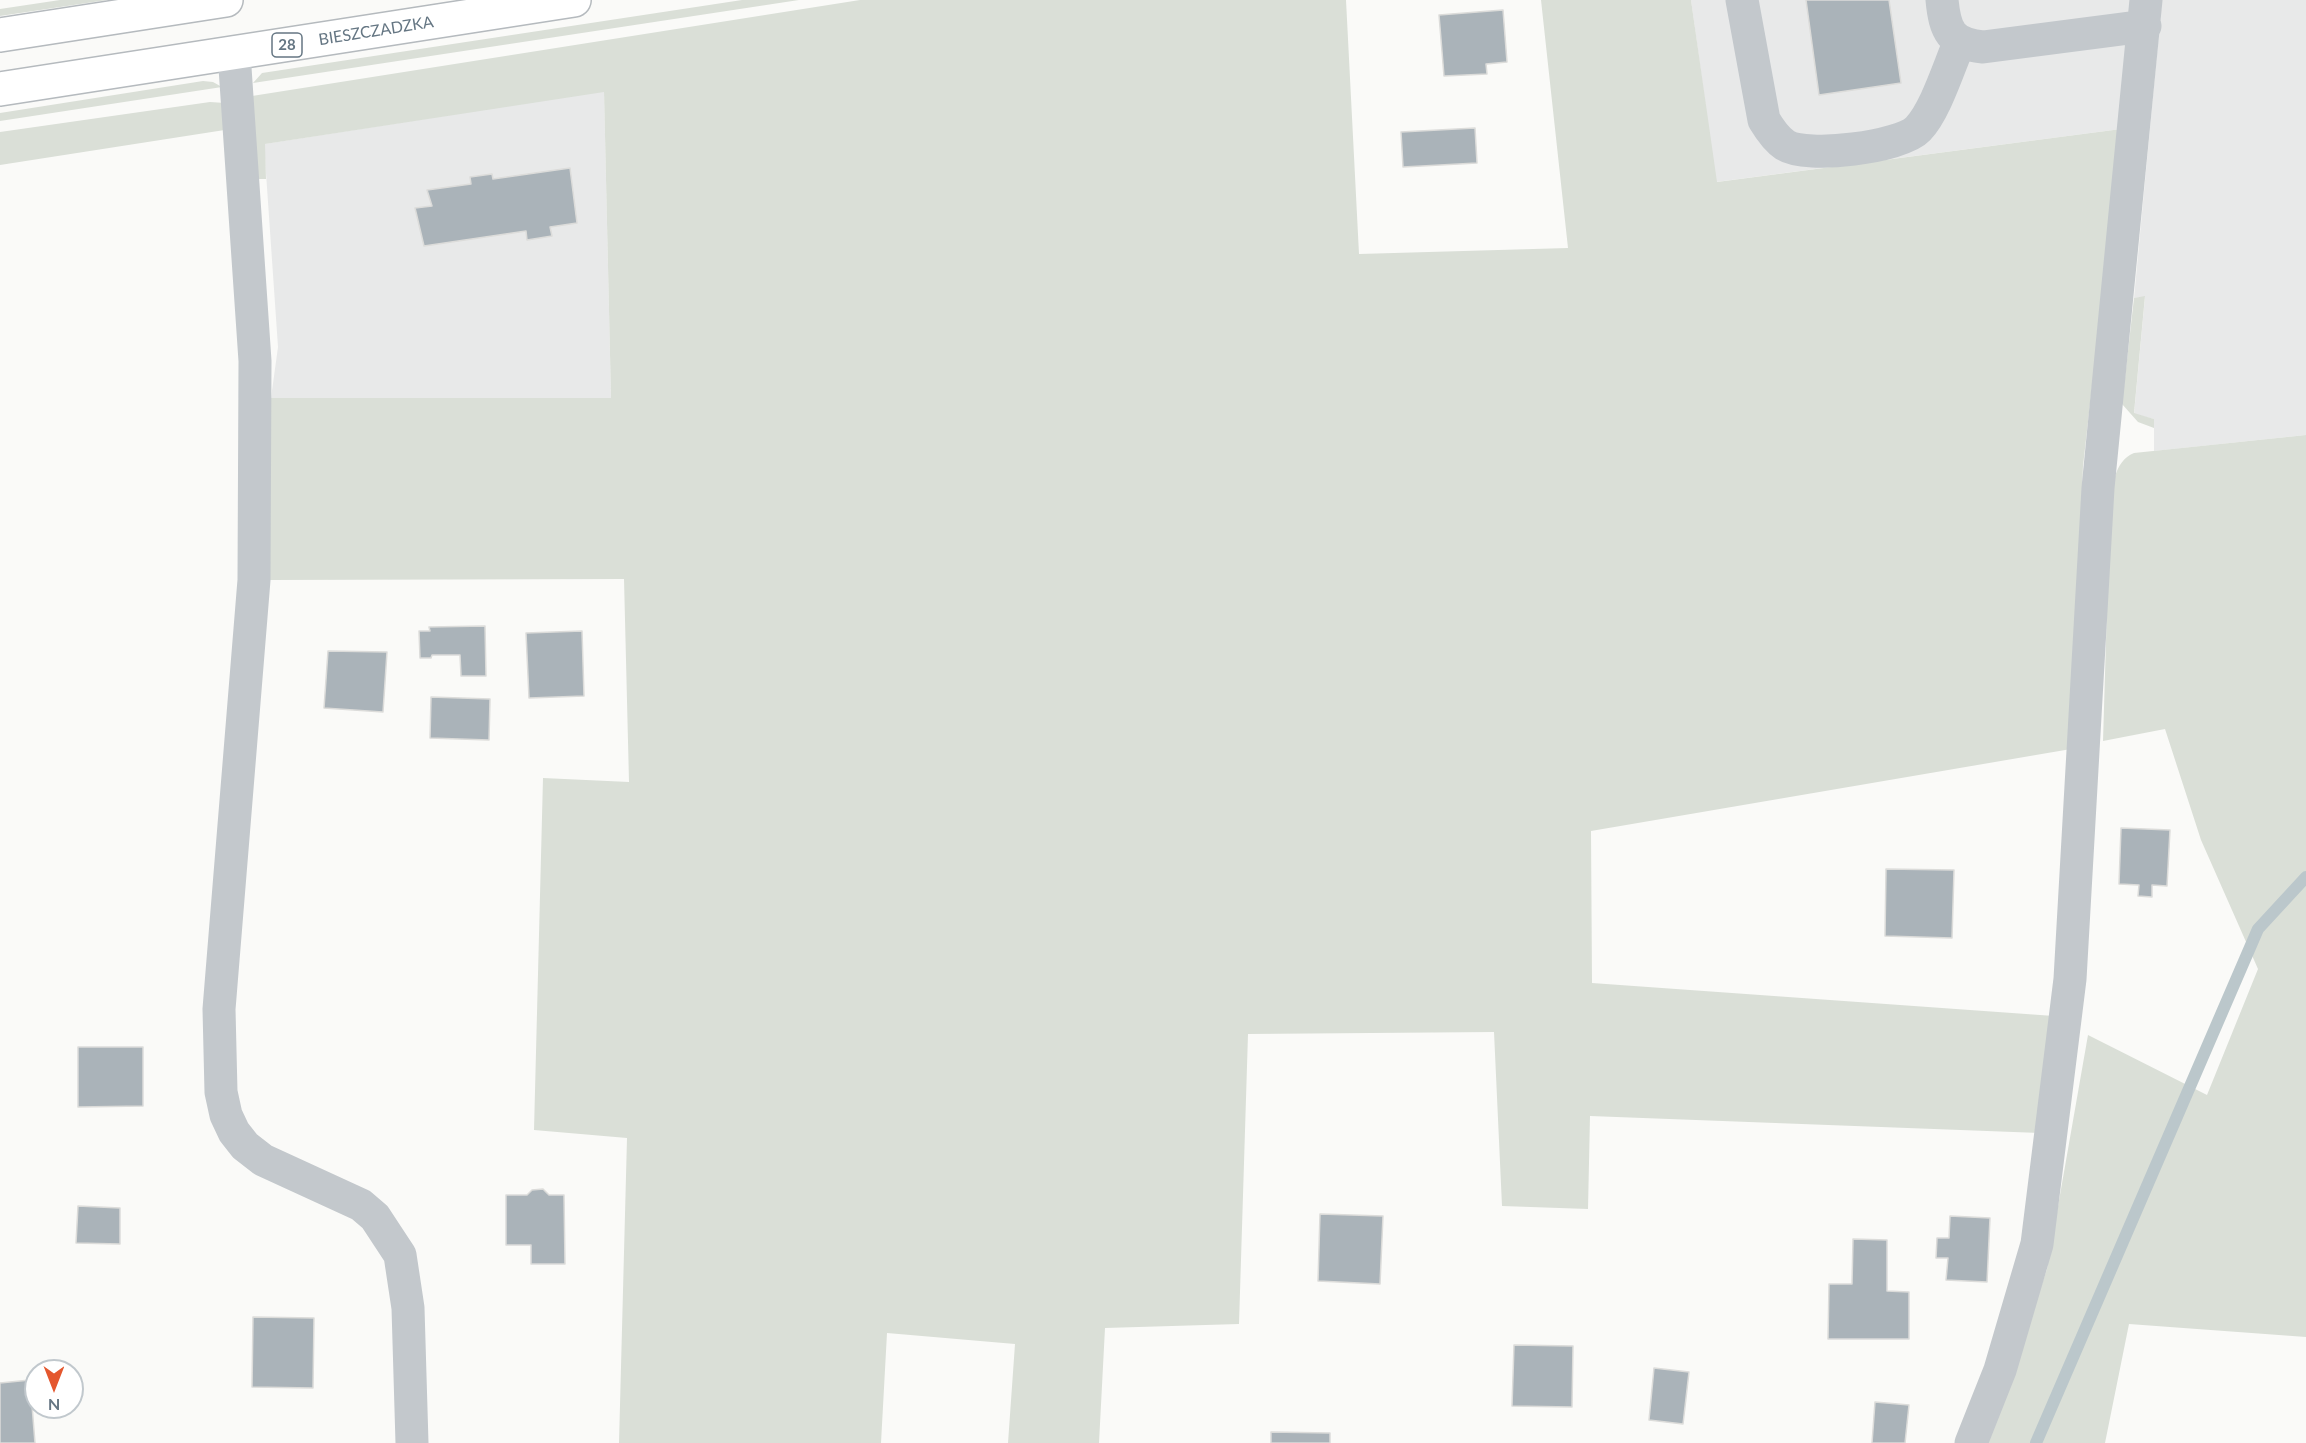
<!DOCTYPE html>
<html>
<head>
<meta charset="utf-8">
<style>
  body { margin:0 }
  #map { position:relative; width:2306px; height:1443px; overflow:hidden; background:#fafaf8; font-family:Lato,sans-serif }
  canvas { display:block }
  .north { position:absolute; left:24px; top:1359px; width:60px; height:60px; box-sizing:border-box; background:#fff; border:2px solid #c1c8cd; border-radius:50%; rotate:180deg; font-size:16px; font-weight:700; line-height:24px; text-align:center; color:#657683 }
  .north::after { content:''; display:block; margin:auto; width:21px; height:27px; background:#e4572e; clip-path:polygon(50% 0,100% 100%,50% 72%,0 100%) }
</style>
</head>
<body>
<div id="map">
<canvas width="2306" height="1443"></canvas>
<div class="north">N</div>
</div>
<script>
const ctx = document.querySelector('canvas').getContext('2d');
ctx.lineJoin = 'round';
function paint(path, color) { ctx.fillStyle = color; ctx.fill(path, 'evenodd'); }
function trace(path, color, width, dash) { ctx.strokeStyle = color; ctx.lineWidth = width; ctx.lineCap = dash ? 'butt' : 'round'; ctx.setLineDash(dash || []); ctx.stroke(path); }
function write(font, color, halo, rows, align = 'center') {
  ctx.font = font + ' Lato,sans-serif'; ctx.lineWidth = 6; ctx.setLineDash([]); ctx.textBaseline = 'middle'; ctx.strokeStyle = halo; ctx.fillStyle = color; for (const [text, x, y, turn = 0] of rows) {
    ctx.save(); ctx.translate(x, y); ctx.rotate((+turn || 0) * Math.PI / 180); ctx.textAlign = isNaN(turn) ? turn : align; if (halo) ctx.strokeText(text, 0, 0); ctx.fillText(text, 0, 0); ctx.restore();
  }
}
paint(new Path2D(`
  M1691,0H2132L2121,129L1716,182Z
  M2162,0H2306V435L2154,451V419L2134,414L2145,297L2134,298Z
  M604,91L611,398H271L278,347L264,144Z`), '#e8e9e9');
paint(new Path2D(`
  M60,0H107L0,16V9Z
  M742,0H799L253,83L262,73Z
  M860,0H1346L1359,254L1568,248L1541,0H1691L1717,182L2121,129L2083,466L2071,749L1591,831L1592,983L2054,1016L2040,1133L1590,1116L1588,1209L1502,1206L1494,1032L1248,1034L1239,1324L1105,1328L1099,1443H1008L1015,1344L887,1333L881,1443H619L627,1138L534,1130L543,778L629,782L624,579L268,580L271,398H611L604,92L265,144L266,179H256L252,96Z
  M203,81L213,82L222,87L0,121V113Z
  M210,102L225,103L231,129L0,165V132Z
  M2145,296L2134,413L2154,419V428L2138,422L2122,404L2134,298Z
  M2306,435V1337L2129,1324L2105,1443H1988L2047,1269L2088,1035L2207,1095L2258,969L2201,840L2165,729L2103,741L2110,507C2113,487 2113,462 2134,453Z`), '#dadfd7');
trace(new Path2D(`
  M2036,1443L2258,929L2306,877`), '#bbc7cb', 12);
const building = new Path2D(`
  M1806,0H1889L1901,83L1819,95Z
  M1503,10L1507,62L1486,64L1487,74L1444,76L1439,15Z
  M1475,128L1477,163L1403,167L1401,132Z
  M570,168L577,223L550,227L552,236L527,240L526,231L424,246L415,208L432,206L427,190L471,184L470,177L492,174L493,179Z
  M485,626L486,676H461L460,655H432L431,658H420L419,631H430L429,627Z
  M582,631L584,696L529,698L526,633Z
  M328,651L387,652L383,712L324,708Z
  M431,697L490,699L489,740L430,738Z
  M2121,828L2170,830L2167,886L2152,885V897L2138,896L2139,885L2119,884Z
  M1886,869L1954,870L1952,938L1885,936Z
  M78,1047H143V1106L78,1107Z
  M543,1189L549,1195H564L565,1264H531V1245H506V1195H527L532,1190Z
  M78,1206L120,1208V1244L76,1243Z
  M1320,1214L1383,1216L1380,1284L1318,1281Z
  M1950,1216L1990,1218L1987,1282L1946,1280L1948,1258H1936L1937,1238H1949Z
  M1853,1239L1887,1240V1291L1909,1292V1339H1828L1829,1284H1852Z
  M253,1317L314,1318L313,1388L252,1387Z
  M1514,1345L1573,1346L1572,1407L1512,1406Z
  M1654,1368L1689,1372L1683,1424L1649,1420Z
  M30,1380L35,1443H0V1383Z
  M1875,1402L1909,1405L1905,1443H1872Z
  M1271,1432L1330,1433V1443H1271Z`);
paint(building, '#aab3b9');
trace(building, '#dcdcda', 1.5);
const major = new Path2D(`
  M0,35L226,0
  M0,89L574,0`);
trace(major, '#b5babe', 36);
trace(new Path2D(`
  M1742,0L1764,120C1770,130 1776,139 1785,145C1807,159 1901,147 1918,129C1936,110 1949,66 1960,41
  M1942,0C1945,31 1951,44 1983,47L2145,26
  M234,53L255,361L254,580L219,1009L221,1092L226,1115L234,1132L245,1146L263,1160L361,1205L375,1217L400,1255L408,1308L412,1443
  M1971,1443L2000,1370L2037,1244L2070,979L2098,488L2146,0`), '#c3c8cc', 33);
trace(major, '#fff', 33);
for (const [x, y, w] of [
  [287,45,30]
]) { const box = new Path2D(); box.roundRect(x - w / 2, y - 12, w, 24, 4.5); ctx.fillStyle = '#fff'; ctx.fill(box); trace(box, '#657683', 1.5); }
write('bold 15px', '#657683', null, [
  ["28",287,45]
]);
write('16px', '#657683', '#fff', [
  ["BIESZCZADZKA",376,31,-9]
]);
</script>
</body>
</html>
